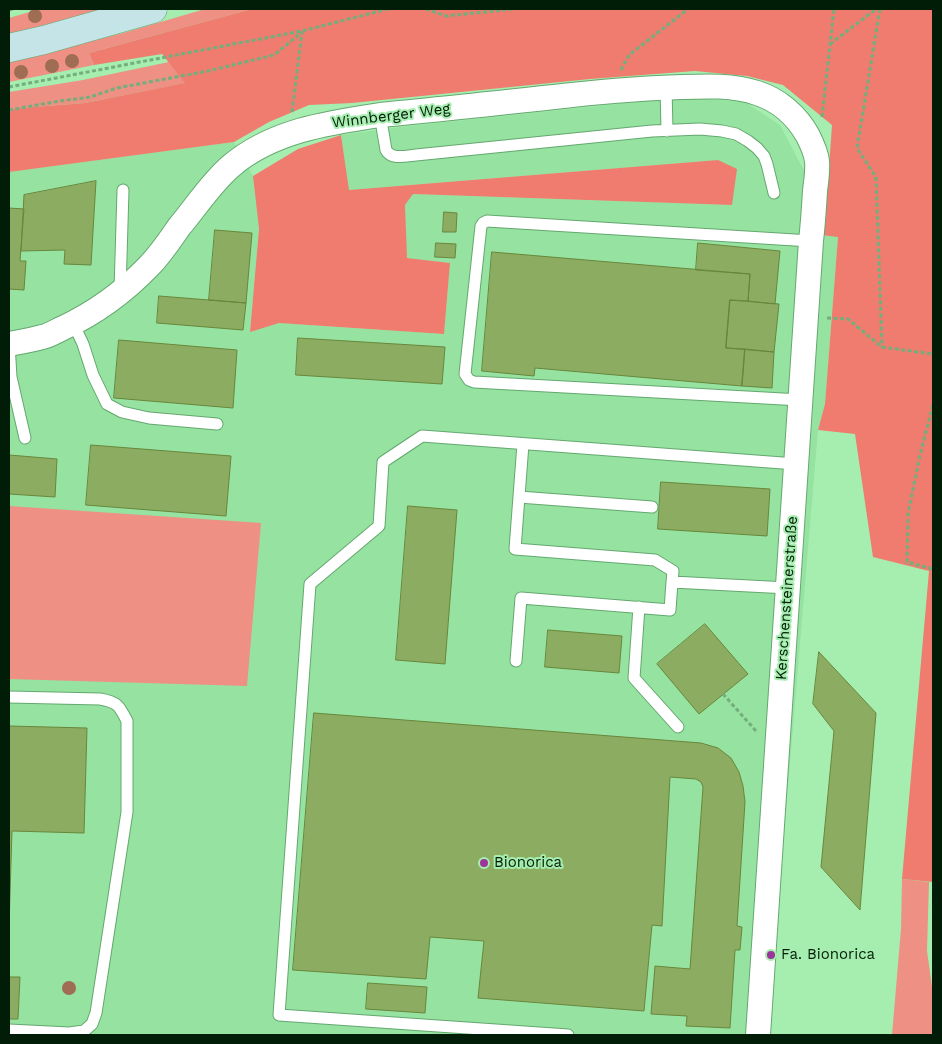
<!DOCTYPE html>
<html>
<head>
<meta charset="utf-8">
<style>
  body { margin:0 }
  #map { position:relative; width:942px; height:1044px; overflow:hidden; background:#a6edb0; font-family:"Work Sans",sans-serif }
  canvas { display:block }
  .frame { position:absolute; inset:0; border:10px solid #021d07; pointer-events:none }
</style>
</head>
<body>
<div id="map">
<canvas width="942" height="1044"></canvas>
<div class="frame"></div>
</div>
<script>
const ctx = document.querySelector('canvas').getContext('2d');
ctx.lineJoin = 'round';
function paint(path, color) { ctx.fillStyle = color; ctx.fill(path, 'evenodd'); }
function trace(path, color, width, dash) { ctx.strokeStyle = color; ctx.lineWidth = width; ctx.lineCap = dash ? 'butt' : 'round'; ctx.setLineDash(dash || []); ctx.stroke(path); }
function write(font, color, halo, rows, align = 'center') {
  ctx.font = font + ' "Work Sans",sans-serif'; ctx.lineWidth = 4; ctx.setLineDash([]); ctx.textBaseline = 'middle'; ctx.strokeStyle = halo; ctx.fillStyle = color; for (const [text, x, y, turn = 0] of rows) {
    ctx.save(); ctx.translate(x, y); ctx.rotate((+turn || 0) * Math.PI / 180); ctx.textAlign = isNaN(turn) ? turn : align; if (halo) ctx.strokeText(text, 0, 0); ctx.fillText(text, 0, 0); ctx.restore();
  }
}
paint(new Path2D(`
  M684,97L745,102L780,125L802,167L827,196L822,235L838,236L825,404L818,430L767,1035H9V172L234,142L253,176L259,229L250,331L279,323L444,334L450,263L406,258L405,205L412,194L732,205L718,160L349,190L341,135L400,127Z`), '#95e2a1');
paint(new Path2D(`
  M40,9H107L9,34V18Z
  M205,9H252L89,53L94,65L9,82V62L123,33Z
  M169,62L186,83L85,103L9,109V92L83,80Z
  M9,506L261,523L247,686L9,679Z
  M902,879L929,882L927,951L933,994V1035H892L901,929Z`), '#ee9083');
paint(new Path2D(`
  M252,9H933V882L902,879L929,571L873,557L855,434L818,430L825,404L838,237L822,235L827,196L832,125L783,85L747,76L695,71L590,79L352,103L309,105L269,122L234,142L9,172V109L85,103L185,83L162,54L94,65L89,53Z
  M341,135L349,190L718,160L737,169L732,205L413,194L405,205L407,258L450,263L444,334L279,323L250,332L259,229L253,176L298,149Z`), '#ef7c6e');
const building = new Path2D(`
  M96,181L91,265L64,264L65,250L21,251L24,195Z
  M9,208L24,209L20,261H26L24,290L9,289Z
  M444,212L457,213L456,232H443Z
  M215,230L252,233L246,303L209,300Z
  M436,243L456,244L455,258L435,257Z
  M698,243L780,251L775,304L748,301L750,274L696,270Z
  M492,252L750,274L748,301L730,300L726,348L745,349L742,386L535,368L534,376L482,371Z
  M159,296L246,303L243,330L157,323Z
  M730,300L779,304L774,352L726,348Z
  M298,338L445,347L442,384L296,375Z
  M119,340L237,350L233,408L114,398Z
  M745,349L774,352L772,388L742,386Z
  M91,445L231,456L226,516L86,505Z
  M9,455L57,459L55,497L9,494Z
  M661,482L770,489L767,536L658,529Z
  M408,506L457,510L445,664L396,660Z
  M705,624L748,674L699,714L657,664Z
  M548,630L622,636L619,673L545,667Z
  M819,652L876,713L860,910L821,867L834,731L813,704Z
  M314,713L701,743L718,748L731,758L739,772L743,786L745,802L737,926L742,927L740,950H735L730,1028L686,1026L687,1016L651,1014L655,966L690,969L703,787L701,782L696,779L670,777L662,926L652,925L644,1011L478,998L484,941L430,937L426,979L293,970Z
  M9,726L87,728L84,833L12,831L9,926Z
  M9,977H20L18,1019H9Z
  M368,983L427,987L425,1013L366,1009Z`);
paint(building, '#8cad61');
trace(building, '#68873c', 1);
const lane = new Path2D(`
  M666,87L667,131
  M380,115L386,150C391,160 406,156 416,155L652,131L700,129L722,131L736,134L748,141L757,148L764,156L767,164L774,193
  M120,291L123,190
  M73,323L83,344L93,375L107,404L122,412L149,418L217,424
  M9,344L11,377L25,438
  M801,400L474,382L469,380L465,374L481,226L483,223L487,221L811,241
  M523,444L515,549L655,560L673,571L672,582
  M519,497L652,507
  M639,607L634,678L678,727
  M516,661L521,598L670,610L672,582L788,588
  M9,697L100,699C117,702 119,705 127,721V812L96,1013L92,1024L84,1031L69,1033L9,1030
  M568,1035L279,1015L310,584L379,526L383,462L422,436L796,464`);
const street = new Path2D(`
  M9,344C20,342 32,340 42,337C49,336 56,331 63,328C95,313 124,292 149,266C160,255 170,240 179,227C196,207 211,183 231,166C272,131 327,123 380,115C444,109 508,102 572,95C609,91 645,88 682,87C707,86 733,85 757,93C779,100 797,116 808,136C812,144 816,153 817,161C818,171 816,182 815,191C814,208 813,224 811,241L758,1035`);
const secondary = new Path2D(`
  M9,48L44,40L153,9`);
trace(lane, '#64a86f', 13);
trace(street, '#64a86f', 26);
trace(secondary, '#64a86f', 29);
trace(new Path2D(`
  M426,9L446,16L514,9
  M880,9L857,148L876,177L882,347
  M9,10L13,9
  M830,44L876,9
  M621,70L629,55L688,9
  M9,87L302,31L388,9
  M9,110L60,101L90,97L117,88L208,71L274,55L302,32
  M292,112L302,32
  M822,117L834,9
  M827,318L848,319L882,347L933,354
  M933,405L920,455L908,514L907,562L933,569
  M723,694L756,731`), '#74ae7d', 3, [4, 2.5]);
trace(lane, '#fff', 11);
trace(street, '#fff', 24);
trace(secondary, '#c4e4e8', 28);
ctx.fillStyle = '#9f6c54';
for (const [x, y] of [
  [35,16],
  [72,61],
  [52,66],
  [21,72],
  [69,988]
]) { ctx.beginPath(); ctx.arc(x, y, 7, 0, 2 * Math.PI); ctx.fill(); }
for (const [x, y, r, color] of [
  [484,863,5,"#9b359a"],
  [771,955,5,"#9b359a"]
]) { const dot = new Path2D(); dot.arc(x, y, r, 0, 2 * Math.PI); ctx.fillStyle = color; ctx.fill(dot); trace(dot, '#a6edb0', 2); }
write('15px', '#021d07', '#a6edb0', [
  ["Winnberger Weg",391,116,-7],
  ["Kerschensteinerstraße",787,598,-86]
]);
write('15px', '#021d07', '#a6edb0', [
  ["Bionorica",494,863],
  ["Fa. Bionorica",781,955]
], 'left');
</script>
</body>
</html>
